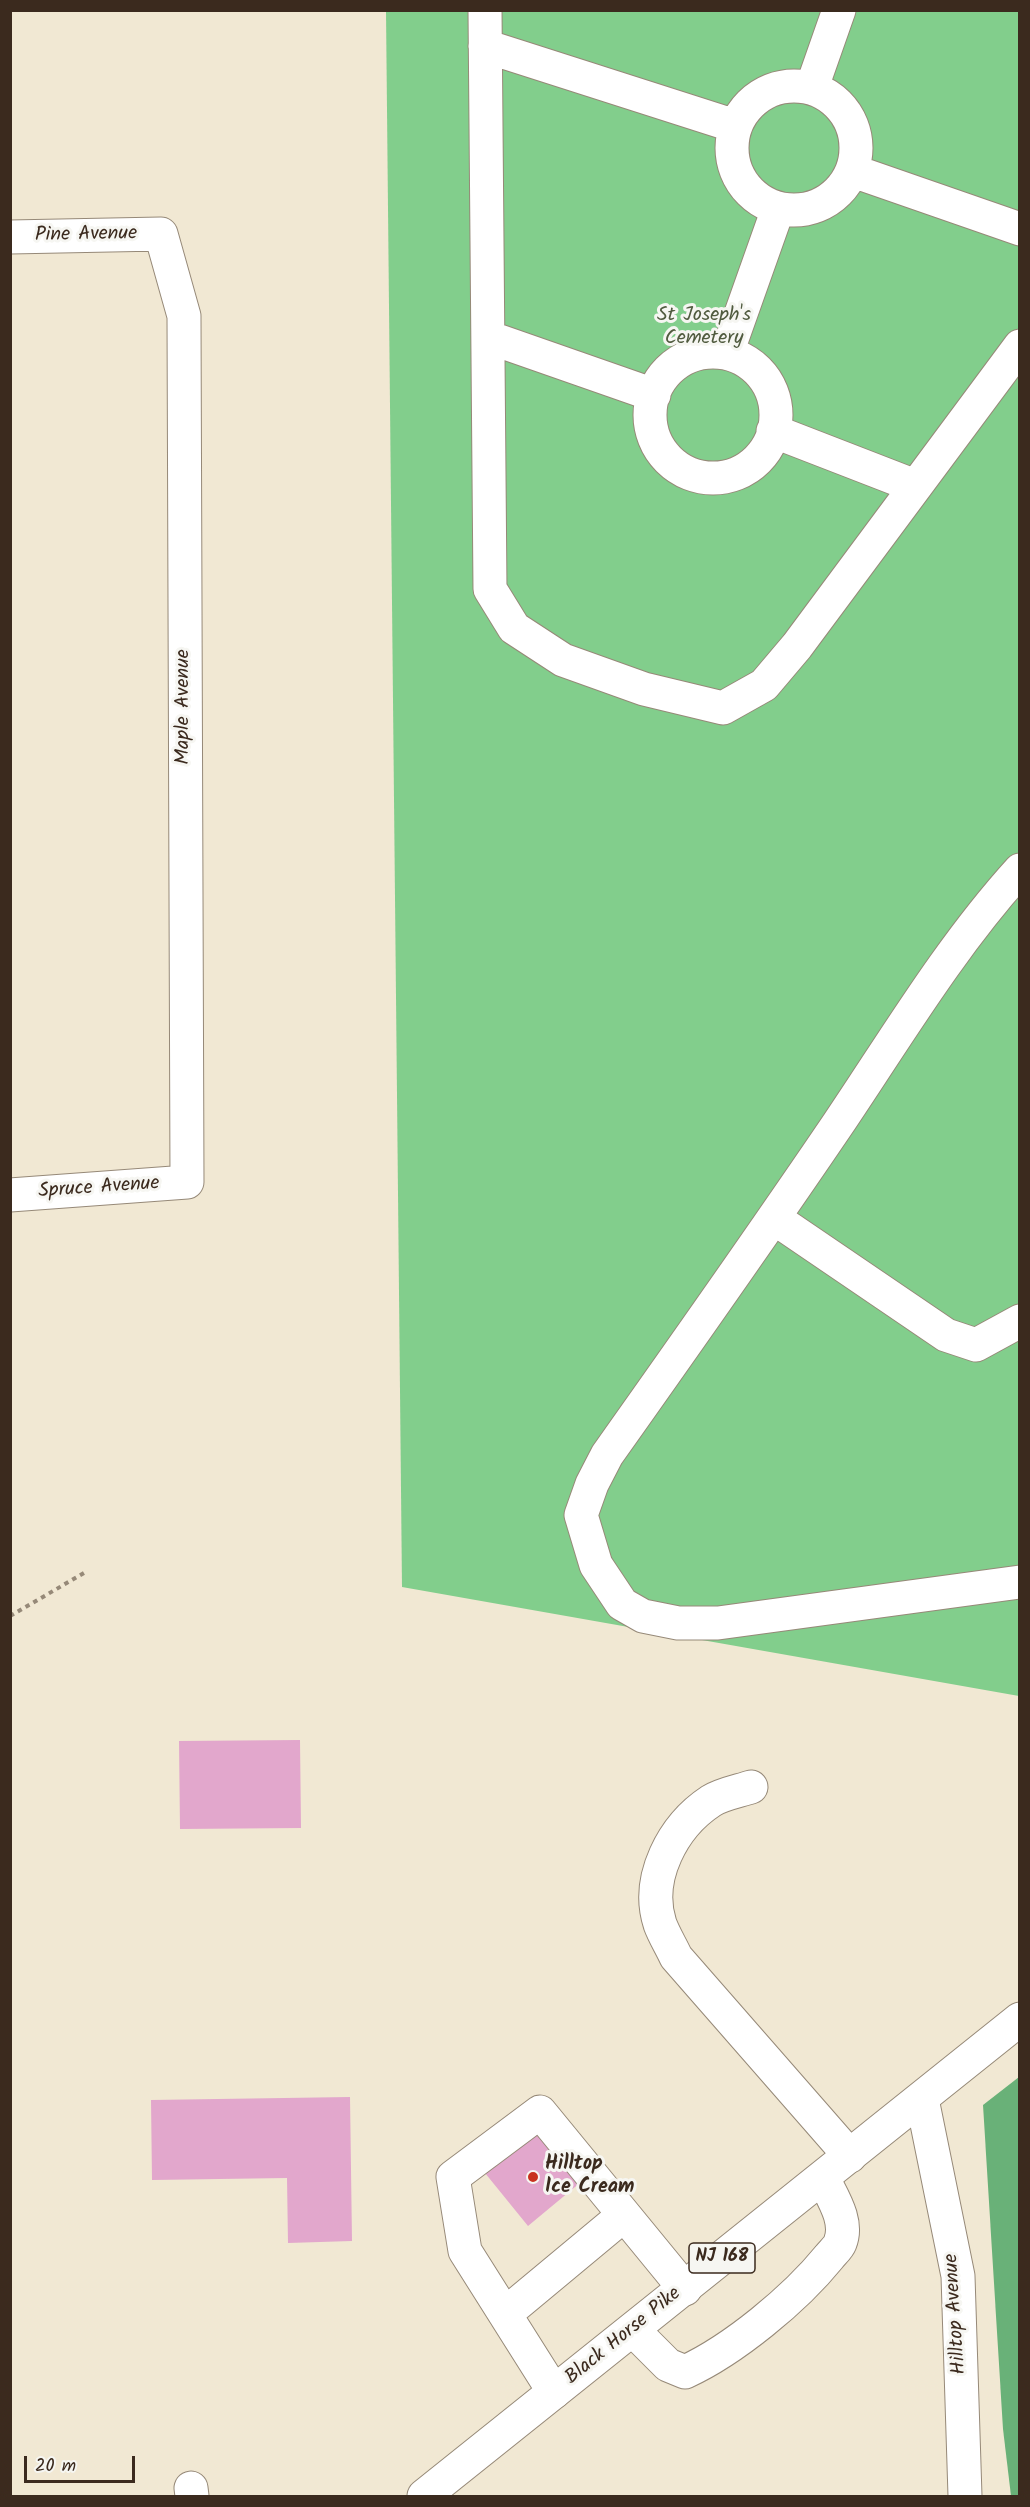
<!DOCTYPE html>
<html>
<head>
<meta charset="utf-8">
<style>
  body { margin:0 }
  #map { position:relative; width:1030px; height:2507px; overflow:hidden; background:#f1e8d3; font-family:Kalam,sans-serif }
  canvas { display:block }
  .frame { position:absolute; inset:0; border:12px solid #3b2a1e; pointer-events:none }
  .scale { position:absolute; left:24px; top:2456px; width:111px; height:27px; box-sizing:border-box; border:3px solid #3b2a1e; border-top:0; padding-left:8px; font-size:18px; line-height:21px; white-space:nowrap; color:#3b2a1e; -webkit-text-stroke:4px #f6f6f2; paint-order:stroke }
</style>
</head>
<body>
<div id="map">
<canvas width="1030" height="2507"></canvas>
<div class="frame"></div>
<div class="scale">20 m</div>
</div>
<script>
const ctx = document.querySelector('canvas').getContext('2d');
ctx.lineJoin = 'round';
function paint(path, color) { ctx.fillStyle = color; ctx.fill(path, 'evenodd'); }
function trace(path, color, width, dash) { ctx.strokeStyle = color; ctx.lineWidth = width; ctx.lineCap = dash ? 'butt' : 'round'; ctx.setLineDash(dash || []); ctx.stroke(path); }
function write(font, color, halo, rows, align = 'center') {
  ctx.font = font + ' Kalam,sans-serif'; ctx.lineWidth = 6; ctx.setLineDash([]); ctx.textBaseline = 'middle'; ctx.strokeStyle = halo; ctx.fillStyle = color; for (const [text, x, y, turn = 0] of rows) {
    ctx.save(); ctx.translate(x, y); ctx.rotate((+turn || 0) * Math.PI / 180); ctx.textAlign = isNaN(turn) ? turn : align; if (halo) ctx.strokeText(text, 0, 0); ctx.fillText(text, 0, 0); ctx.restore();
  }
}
paint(new Path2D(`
  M386,11H1019V1696L402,1587Z`), '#82ce8c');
paint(new Path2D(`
  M1019,2077L1020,2496H1011L1003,2429L983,2105Z`), '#69b178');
paint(new Path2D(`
  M300,1740L301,1828L180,1829L179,1741Z
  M350,2097L352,2241L288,2243L287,2178L152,2180L151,2100Z
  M538,2129L581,2182L528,2226L485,2173Z`), '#e2a7cc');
const minor = new Path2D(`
  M485,10L490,589L514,628L563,660L644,689L723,708L764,685L797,646L1020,346
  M485,46L735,126
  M732 148a62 62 0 1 1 124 0a62 62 0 1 1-124 0Z
  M812,87L839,10
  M853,171L1020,229
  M10,237L161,234L184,316L187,1182L10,1195
  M488,337L654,395
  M650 415a63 63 0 1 1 126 0a63 63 0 1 1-126 0Z
  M727,353L778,209
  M773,431L915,486
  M1020,870C950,947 896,1038 838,1124C762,1236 685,1345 607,1455L592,1484L581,1515L596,1565L622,1604L643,1616L678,1623H718L1020,1582
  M774,1218L946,1335L976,1345L1020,1321
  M751,1787C739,1791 722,1794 711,1801C673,1826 645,1878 660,1924C664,1935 671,1946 676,1957L850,2156
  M922,2099L958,2276L965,2496
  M505,2314L624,2215
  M633,2330L668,2365L685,2372C733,2350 795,2299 829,2257C832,2253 838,2248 840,2243C849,2221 832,2197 823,2178
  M554,2392L465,2251L453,2177L540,2112L685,2289
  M191,2488L192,2496`);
const major = new Path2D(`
  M424,2496L1020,2019`);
trace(minor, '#968978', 35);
trace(major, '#968978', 35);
trace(new Path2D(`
  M10,1616L84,1573`), '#968978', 4, [4.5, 4.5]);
trace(minor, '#fff', 33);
trace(major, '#fff', 33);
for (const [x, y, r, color] of [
  [533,2177,6,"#c8321e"]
]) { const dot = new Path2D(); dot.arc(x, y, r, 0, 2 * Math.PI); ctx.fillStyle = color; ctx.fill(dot); trace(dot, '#f6f6f2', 2); }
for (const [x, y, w] of [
  [722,2258,66]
]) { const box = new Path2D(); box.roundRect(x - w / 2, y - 15, w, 30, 4.5); ctx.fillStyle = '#f6f6f2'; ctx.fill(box); trace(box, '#3b2a1e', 1.5); }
write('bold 18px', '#3b2a1e', null, [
  ["NJ 168",722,2258]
]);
write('20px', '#3b2a1e', '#f6f6f2', [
  ["Pine Avenue",86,236,-1],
  ["Maple Avenue",185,707,-90],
  ["Spruce Avenue",99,1189,-4],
  ["Hilltop Avenue",957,2314,-94],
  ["Black Horse Pike",624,2337,-39]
]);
write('20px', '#505b3f', '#f6f6f2', [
  ["St Joseph's",704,317],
  ["Cemetery",704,340]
]);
write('bold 20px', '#3b2a1e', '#f6f6f2', [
  ["Hilltop",545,2166],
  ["Ice Cream",545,2189]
], 'left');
</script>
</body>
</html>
